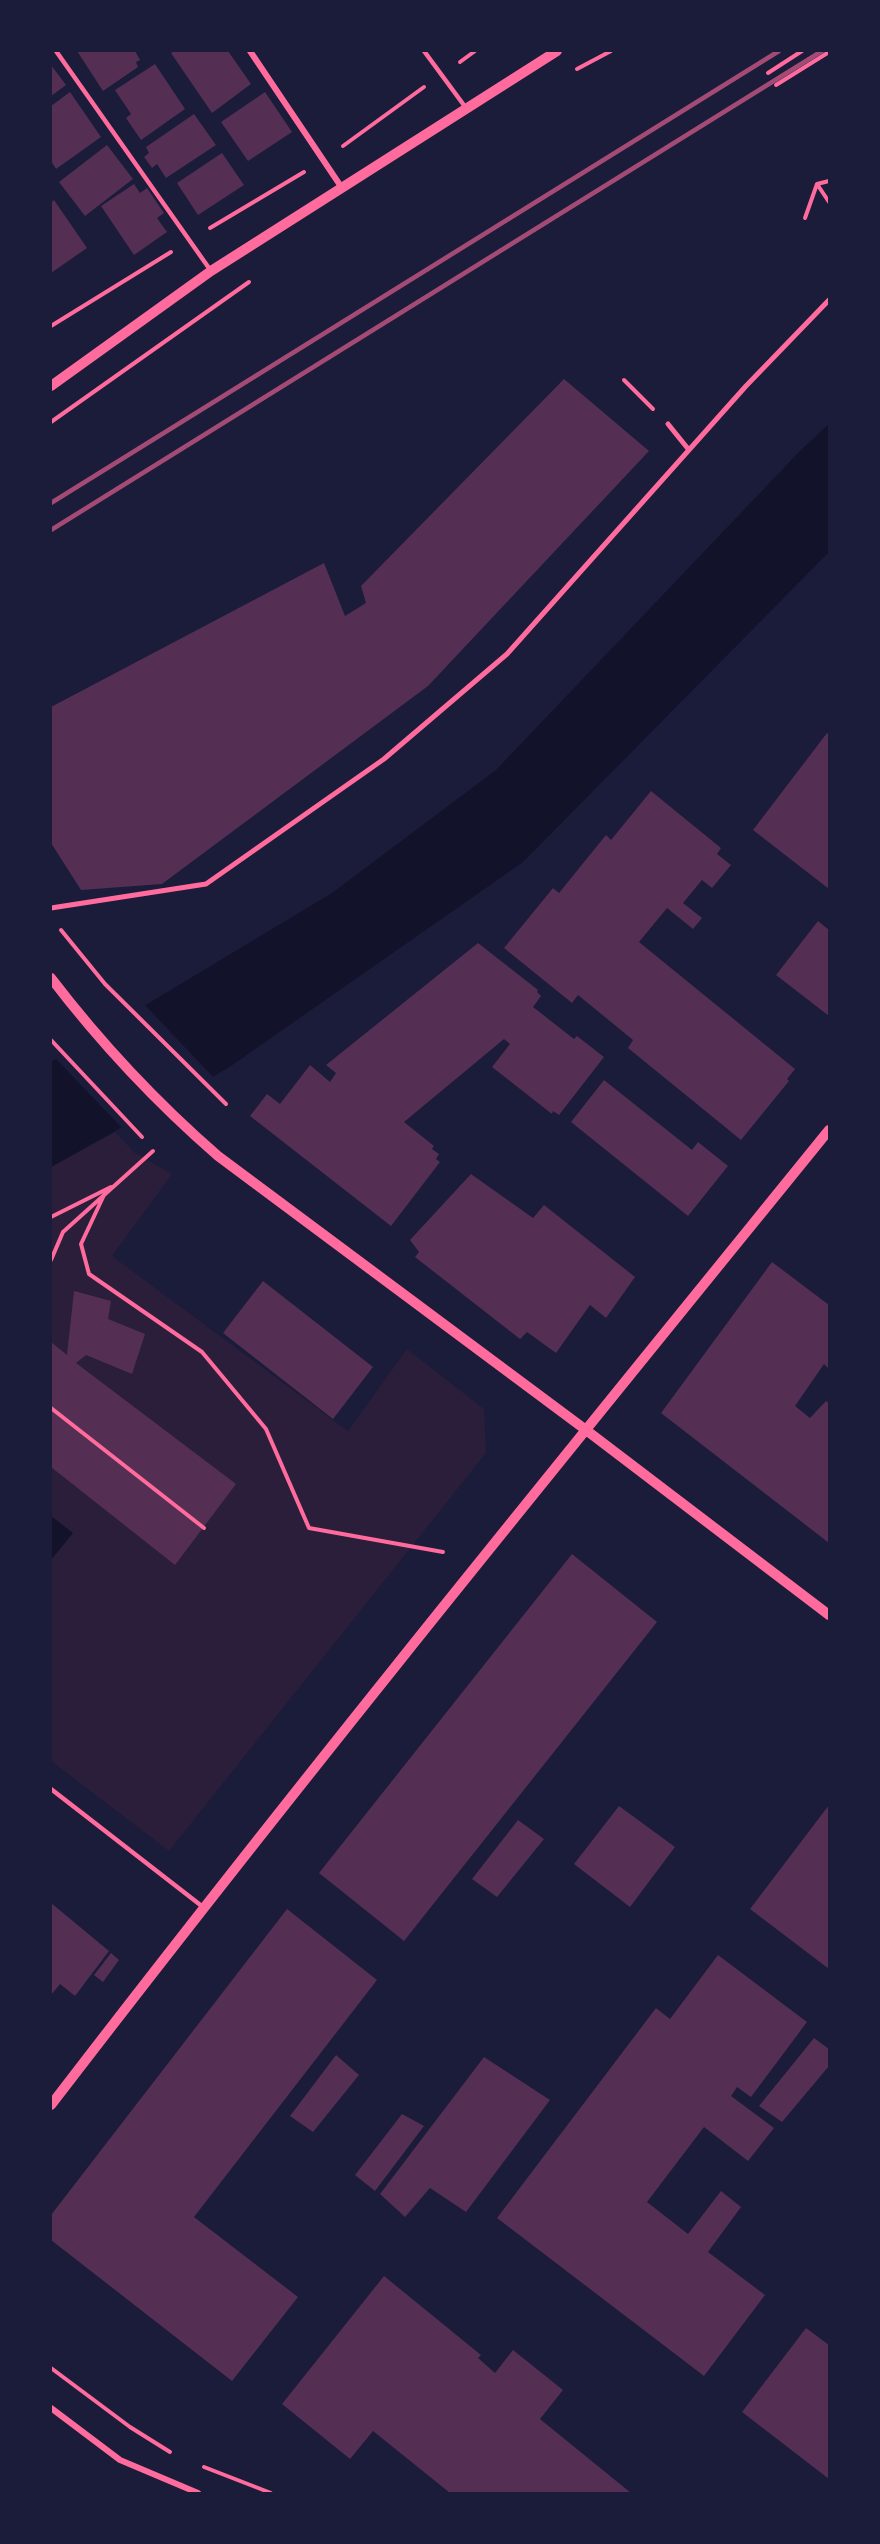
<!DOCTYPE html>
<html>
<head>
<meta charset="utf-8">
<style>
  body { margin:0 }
  #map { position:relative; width:880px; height:2544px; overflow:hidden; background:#1b1b3a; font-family:Overpass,sans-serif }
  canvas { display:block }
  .frame { position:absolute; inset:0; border:52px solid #1b1b3a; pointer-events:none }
</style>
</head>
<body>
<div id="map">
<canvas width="880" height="2544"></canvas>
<div class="frame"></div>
</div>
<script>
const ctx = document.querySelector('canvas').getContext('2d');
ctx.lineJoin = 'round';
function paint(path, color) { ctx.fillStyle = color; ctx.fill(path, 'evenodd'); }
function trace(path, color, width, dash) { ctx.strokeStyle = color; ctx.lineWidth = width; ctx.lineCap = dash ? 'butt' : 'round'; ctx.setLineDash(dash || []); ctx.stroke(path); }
paint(new Path2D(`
  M115,1132L135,1153L172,1174L112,1256L348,1431L407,1349L484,1409L486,1453L169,1851L51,1761V1167Z`), '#2a1e3b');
paint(new Path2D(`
  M829,424V552L523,862L228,1068L51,1167V1062L332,893L496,770L800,451Z
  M51,1516L73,1533L51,1560Z`), '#12122b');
paint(new Path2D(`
  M143,1003L215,1079L124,1130L54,1057Z`), '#1b1b3a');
paint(new Path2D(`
  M77,51H135L140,60L136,62L138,67L103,91Z
  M174,51H228L251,84L212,113L171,53Z
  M155,64L185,109L141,140L126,118L131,114L115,90Z
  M51,65L66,85L51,96Z
  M70,92L101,137L56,169L51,161V106Z
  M265,92L292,132L248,161L221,122Z
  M194,114L216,145L166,178L157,164L152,168L144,157L149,153L146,147Z
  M107,145L133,179L85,216L59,182Z
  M222,153L244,185L198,215L177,183Z
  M134,184L140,193L147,188L164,213L157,218L167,232L134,255L101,206Z
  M54,200L87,248L51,273V203Z
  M564,379L649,451L428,686L162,884L81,890L51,843V707L324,563L345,616L366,603L361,586Z
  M827,733L829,735V889L753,830Z
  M651,791L721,848L717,854L731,865L712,888L702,880L683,903L702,918L693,929L667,908L639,942L795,1069L787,1079L789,1081L741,1140L628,1048L633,1040L578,995L572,1003L504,948L553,888L559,893L606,835L611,840Z
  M818,921L829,930V1016L776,975Z
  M478,943L538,990L537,992L541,996L533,1007L574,1039L577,1036L604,1057L559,1115L553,1111L552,1114L492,1067L510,1044L504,1039L404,1122L434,1146L432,1149L439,1154L436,1159L440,1162L391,1226L250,1116L267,1094L280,1104L310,1065L330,1082L336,1073L326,1065Z
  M604,1080L692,1150L698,1142L728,1166L688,1216L571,1122Z
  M471,1174L533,1218L544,1205L635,1277L606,1318L590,1305L556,1353L527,1332L520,1339L415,1257L419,1252L410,1240Z
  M772,1262L829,1305V1369L824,1364L795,1406L810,1418L826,1401L829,1403V1543L661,1413Z
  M263,1281L373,1367L333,1419L223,1333Z
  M74,1291L111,1301L108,1319L145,1334L132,1374L86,1355L76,1363L236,1484L175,1565L51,1467V1342L67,1355Z
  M572,1554L657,1622L404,1941L319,1873Z
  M829,1805V1969L750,1909Z
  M619,1806L675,1847L630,1907L574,1864Z
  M518,1820L544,1839L497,1897L472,1879Z
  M51,1903L109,1951L75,1996L60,1984L51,1995Z
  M287,1909L377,1980L194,2217L298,2297L232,2381L51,2240V2215Z
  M111,1953L119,1960L103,1982L94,1975Z
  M718,1955L807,2022L751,2097L737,2087L731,2096L774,2128L748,2161L704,2127L647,2202L688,2234L721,2191L741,2207L708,2252L765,2295L704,2376L497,2218L656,2008L670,2019Z
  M814,2038L829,2049V2066L782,2122L759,2106Z
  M336,2055L359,2075L313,2132L290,2116Z
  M484,2057L550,2100L466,2212L430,2188L405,2217L380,2194Z
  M402,2114L424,2126L375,2191L355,2175Z
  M384,2276L481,2355L478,2358L495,2373L513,2350L563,2390L540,2419L631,2493H450L373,2431L350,2459L282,2404Z
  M806,2328L829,2345V2479L742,2412Z`), '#542f53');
trace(new Path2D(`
  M460,62L475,51
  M577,69L611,51
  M768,73L802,51
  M776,85L829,52
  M343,146L424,87
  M817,184L829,202
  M805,218L817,184L829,181
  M210,228L304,172
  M51,326L171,252
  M624,380L653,409
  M51,422L249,282
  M61,930L105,984L226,1104
  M51,1040L142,1137
  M104,1195L81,1244L89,1274L202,1352L266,1429L309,1528L443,1552
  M51,1217L111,1187
  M51,1260L63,1232L153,1151
  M51,1408L204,1528
  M51,2368L130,2427L170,2452
  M204,2467L271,2493`), '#ff6b9d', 4);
trace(new Path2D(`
  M56,51L211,271
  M424,51L466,108
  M51,1789L203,1907`), '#ff6b9d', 4.5);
trace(new Path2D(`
  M668,424L689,450
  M51,908L206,884L384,759L507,654L746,386L829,300`), '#ff6b9d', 5);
trace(new Path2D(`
  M250,51L342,188
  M51,2408L120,2460L198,2493`), '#ff6b9d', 6);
trace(new Path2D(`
  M51,386L211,271L557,51
  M51,978C100,1042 157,1103 218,1156L586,1430L829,1615
  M51,2105C304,1775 567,1453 829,1130`), '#ff6b9d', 10);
trace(new Path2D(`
  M51,503L779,51
  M51,530L822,51`), '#a44b75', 4.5);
</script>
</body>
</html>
